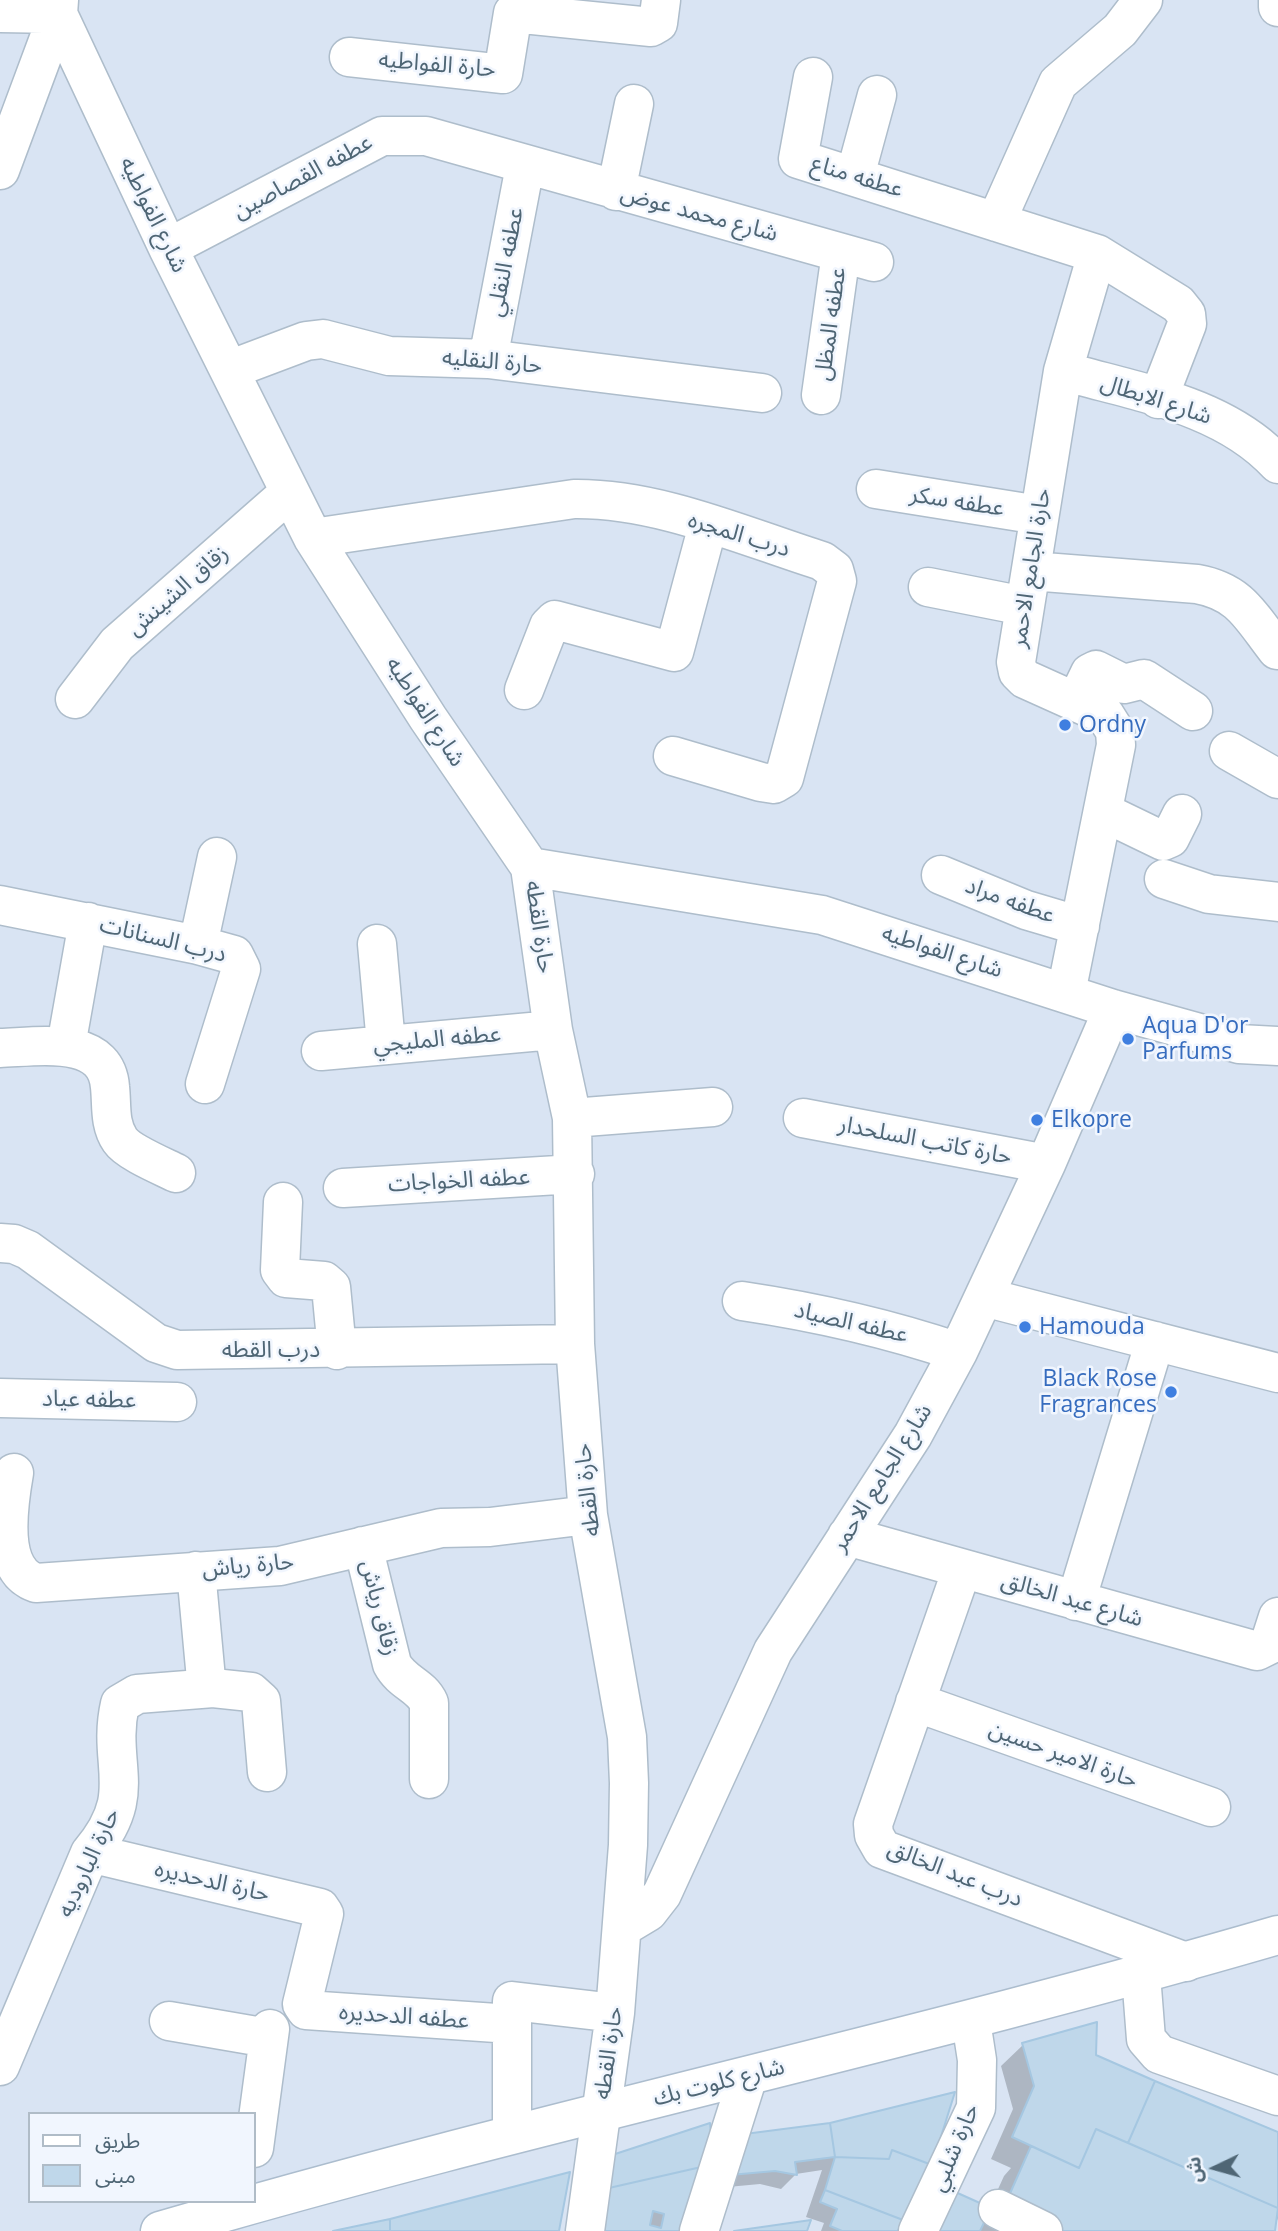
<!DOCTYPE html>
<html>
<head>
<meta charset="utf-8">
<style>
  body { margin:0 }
  #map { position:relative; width:1278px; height:2231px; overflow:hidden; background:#ebf0fb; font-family:"Open Sans","Noto Sans Arabic",sans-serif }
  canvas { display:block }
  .legend { position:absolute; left:28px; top:2112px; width:228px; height:91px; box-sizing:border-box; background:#f1f6fe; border:2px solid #b0bcc7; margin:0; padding:9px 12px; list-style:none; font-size:21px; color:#4f6675 }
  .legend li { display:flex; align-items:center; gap:14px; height:35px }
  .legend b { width:35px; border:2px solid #b0bcc7 }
  .north { position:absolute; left:1180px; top:2133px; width:70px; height:70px; -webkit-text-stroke:5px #f1f6fe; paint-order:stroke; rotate:265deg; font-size:19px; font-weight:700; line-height:28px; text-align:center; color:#4f6675 }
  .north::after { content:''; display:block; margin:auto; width:24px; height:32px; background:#4f6675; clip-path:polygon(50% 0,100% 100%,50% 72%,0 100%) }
</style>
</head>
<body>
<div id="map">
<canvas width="1278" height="2231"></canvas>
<ul class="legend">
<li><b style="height:9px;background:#fff"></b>طريق</li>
<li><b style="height:19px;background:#bfd7ea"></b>مبنى</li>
</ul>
<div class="north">ش</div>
</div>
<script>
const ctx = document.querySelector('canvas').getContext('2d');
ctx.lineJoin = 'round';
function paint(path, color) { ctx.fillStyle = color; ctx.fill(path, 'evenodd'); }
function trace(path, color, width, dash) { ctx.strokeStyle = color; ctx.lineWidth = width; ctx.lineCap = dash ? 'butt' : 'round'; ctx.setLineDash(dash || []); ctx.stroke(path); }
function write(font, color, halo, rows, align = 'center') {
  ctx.font = font + ' "Open Sans","Noto Sans Arabic",sans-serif'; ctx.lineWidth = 5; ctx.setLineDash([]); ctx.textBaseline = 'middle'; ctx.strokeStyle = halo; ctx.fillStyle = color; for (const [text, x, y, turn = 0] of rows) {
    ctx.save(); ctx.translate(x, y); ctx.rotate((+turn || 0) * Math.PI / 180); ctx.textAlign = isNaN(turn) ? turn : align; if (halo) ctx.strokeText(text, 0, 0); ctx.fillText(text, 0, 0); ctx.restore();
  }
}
paint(new Path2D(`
  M0,0H1278V2231H0ZM30,2114H254V2201H30Z`), '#d9e4f3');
paint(new Path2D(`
  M1023,2045L1095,2056L1278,2133V2218L1273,2231H915L989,2209L1004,2176L1011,2168L991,2159L1013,2109L1001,2066Z
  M738,2137L930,2164L898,2231H821L824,2223L806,2217L822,2170L796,2174L781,2189L760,2184L717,2188Z
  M610,2158L686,2231H588Z`), '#0003');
const building = new Path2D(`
  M1097,2022L1096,2055L1155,2081L1128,2143L1096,2129L1079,2168L1012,2137L1034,2086L1022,2043Z
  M1155,2081L1278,2132V2208L1128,2143Z
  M955,2092L932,2165L892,2150L889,2159L835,2157L830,2123Z
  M710,2123L713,2158L710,2165L609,2188V2156Z
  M830,2123L835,2157L795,2162L797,2175L775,2171L730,2175L737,2135Z
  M1096,2129L1278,2208L1275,2231H1057L1004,2207L1031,2146L1079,2168Z
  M892,2150L932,2165L903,2220L825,2190L835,2157L889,2159Z
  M710,2165L688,2231H598L609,2188ZM653,2211L664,2214L661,2228L650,2225Z
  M570,2172L559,2231H390V2219Z
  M942,2186L991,2208L980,2231H936Z
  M825,2190L903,2220L898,2231H842L830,2226L837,2209L820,2202Z
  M390,2219V2231H333Z
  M811,2220L807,2231H734Z`);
paint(building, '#bfd7ea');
trace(building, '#a5c7e1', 2);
const street = new Path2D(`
  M1278,0V7
  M0,13L58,14L168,248L313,538L428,718L530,867L822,915L1113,1009L1239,1044L1278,1046
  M349,57L503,74L513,13L651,27L658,23L661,0
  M813,77L798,159L1097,254L1178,304L1186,314L1187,324L1158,399
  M0,170L58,14L59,0
  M855,176L877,95
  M616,191L634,104
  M996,222L1058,83L1120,30L1143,0
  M168,248L382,136H426L874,262
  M488,359L525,166
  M229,370L306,341L323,339L389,356L488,359L762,393
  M1063,371C1136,392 1224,405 1278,464
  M821,395L841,253
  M876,489L1039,515
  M313,538L574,499C658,498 743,536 822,561L834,570L837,581L784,778L774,784L761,782L673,756
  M1031,571L1197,584C1241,592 1251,617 1277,650
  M928,587L1024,606
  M524,690L549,626L555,620L674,652L708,525
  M75,699L117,644L290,492
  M1076,702L1090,673L1096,670L1124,684L1144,679L1193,711
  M1229,751L1278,779
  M1103,812L1163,841L1170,838L1182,814
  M530,867L553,1030L572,1118L575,1344L588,1515L627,1737L629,1783L628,1845L615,2013L585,2231
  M941,875L1026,910L1080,926
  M1164,879L1209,894L1278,902
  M0,905L198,945L234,955L241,969L205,1084
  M377,944L386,1044
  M198,945L217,857
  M1066,993L1116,745L1115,731L1105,715L1025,679L1018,672L1016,662L1063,371L1097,254
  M66,1046L88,922
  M0,1048C36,1047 106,1034 110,1087C112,1105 109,1124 120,1140C128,1152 162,1166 176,1173
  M321,1051L553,1030
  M572,1118L713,1107
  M803,1118L1046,1164
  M343,1188L575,1174
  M283,1202L280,1270L286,1278L324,1281L331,1287L337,1350
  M0,1243L14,1244L28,1250L156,1343L177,1350L575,1344
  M984,1297L1278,1373
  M742,1301C816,1312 887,1328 958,1352
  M0,1398L177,1402
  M14,1473C7,1513 0,1571 36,1583L280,1566L441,1528L490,1527L588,1515
  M847,1536L1257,1651L1269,1645L1278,1617
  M363,1546L392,1664C402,1683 421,1685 429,1703V1779
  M962,1569L873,1824L874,1835L882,1849L1186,1962
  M196,1571L206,1679L213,1688L251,1692L261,1701L267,1772
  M1076,1601L1155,1341
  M915,1702L1211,1807
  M90,1853L320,1908L324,1914L302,2004L306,2010L511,2024
  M623,1927L648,1912L662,1894L773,1651L913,1435L958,1352L1046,1164L1113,1009
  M1141,1975L1146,2039L1159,2054L1278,2096
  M169,2021L268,2038
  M0,2066L90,1853C141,1793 106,1766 120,1704L137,1694L213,1688
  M512,2134V2001L615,2013
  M254,2148L270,2029
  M998,2209L1043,2231
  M699,2231L748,2076
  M918,2231L976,2108L977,2060L971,2021`);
const secondary = new Path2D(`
  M160,2231C530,2122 908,2043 1278,1935`);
trace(street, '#aebdcb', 41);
trace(secondary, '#acbdce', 41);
trace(street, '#fff', 38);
trace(secondary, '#fff', 38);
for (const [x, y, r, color] of [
  [1065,725,7,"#3f7fe0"],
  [1128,1039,7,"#3f7fe0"],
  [1037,1120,7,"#3f7fe0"],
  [1025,1327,7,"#3f7fe0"],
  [1171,1392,7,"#3f7fe0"]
]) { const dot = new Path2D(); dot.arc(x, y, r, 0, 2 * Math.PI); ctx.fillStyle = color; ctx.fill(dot); trace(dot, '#f1f6fe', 2.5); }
write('23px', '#4f6675', '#f1f6fe', [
  ["حارة الفواطيه",437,65,5],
  ["عطفه القصاصين",303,177,-28],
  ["عطفه مناع",857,177,17],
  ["شارع محمد عوض",699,214,15],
  ["شارع الفواطيه",153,215,64],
  ["عطفه النقلي",506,262,-79],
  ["عطفه المظل",831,324,-82],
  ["حارة النقليه",492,362,5],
  ["شارع الابطال",1156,400,18],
  ["عطفه سكر",957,502,9],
  ["درب المجره",739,535,17],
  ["حارة الجامع الاحمر",1031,568,-81],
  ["زقاق الشينش",178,591,-41],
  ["شارع الفواطيه",425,712,57],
  ["عطفه مراد",1010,901,20],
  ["حارة القطه",539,927,82],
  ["درب السنانات",163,940,14],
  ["شارع الفواطيه",942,952,18],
  ["عطفه المليجي",437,1040,-5],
  ["حارة كاتب السلحدار",925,1141,11],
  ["عطفه الخواجات",459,1181,-3],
  ["عطفه الصياد",851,1323,13],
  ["درب القطه",271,1350],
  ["عطفه عياد",89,1400,1],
  ["شارع الجامع الاحمر",882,1478,-58],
  ["حارة القطه",588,1490,-96],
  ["حارة رياش",248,1566,-5],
  ["شارع عبد الخالق",1072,1600,16],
  ["زقاق رياش",379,1608,76],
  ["حارة الامير حسين",1063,1755,20],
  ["حارة الباروديه",89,1863,-65],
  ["درب عبد الخالق",955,1874,22],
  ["حارة الدحديره",212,1882,13],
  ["عطفه الدحديره",404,2017,4],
  ["حارة القطه",609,2053,-82],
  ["شارع كلوت بك",719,2083,-14],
  ["حارة شلبي",955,2148,-67]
]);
write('23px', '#366cbe', '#f1f6fe', [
  ["Ordny",1079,725],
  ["Aqua D'or",1142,1026],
  ["Parfums",1142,1052],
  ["Elkopre",1051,1120],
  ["Hamouda",1039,1327],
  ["Black Rose",1157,1379,"right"],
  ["Fragrances",1157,1405,"right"]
], 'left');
</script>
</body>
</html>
